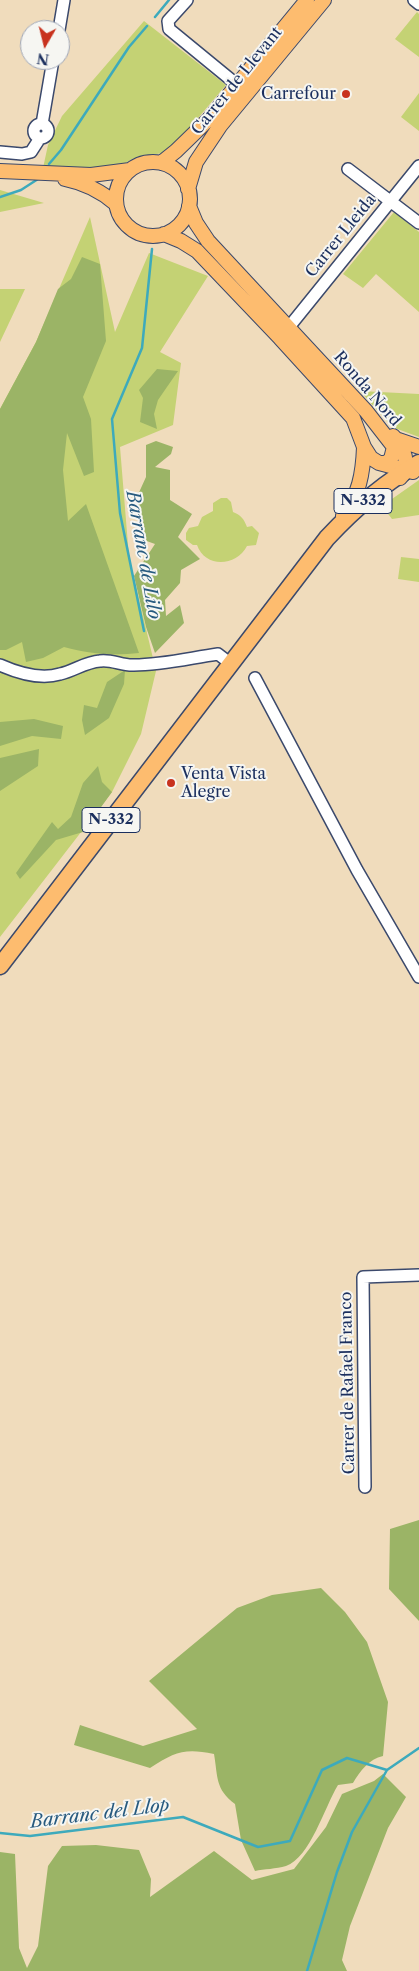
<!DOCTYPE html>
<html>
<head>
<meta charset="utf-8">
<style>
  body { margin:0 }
  #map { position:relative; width:419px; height:1971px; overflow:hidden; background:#f0dcbc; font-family:"Libre Caslon Text",serif }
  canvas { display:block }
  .north { position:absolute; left:20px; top:20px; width:50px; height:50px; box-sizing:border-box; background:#f6f6f2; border:1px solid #9ea6b7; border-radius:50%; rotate:188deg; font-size:14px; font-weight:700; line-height:20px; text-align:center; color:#1b2f5e }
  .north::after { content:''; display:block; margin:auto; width:18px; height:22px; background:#c8321e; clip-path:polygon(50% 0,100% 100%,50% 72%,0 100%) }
</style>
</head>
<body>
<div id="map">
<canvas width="419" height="1971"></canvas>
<div class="north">N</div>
</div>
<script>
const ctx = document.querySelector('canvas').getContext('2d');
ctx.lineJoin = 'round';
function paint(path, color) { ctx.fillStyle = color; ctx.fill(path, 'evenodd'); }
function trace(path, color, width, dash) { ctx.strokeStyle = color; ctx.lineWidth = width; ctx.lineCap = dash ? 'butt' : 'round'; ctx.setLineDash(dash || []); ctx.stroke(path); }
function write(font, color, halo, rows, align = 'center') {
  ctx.font = font + ' "Libre Caslon Text",serif'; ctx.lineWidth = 4; ctx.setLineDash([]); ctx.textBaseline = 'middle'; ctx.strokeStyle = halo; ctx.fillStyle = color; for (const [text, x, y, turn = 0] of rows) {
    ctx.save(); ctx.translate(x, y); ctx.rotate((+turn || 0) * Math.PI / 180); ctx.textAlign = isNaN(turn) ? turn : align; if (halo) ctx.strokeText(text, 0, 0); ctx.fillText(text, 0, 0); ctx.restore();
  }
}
paint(new Path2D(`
  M417,12L419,14V57L395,39Z
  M144,21L226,85L182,137L162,153L132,159L119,167L92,170L43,168L48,145L62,116Z
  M419,93V131L401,117Z
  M0,190L44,203L0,212Z
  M394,212L419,232V312L376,274L363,288L343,274Z
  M90,217L115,332L149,253L208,276L160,352L181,363L173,425L120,447L129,557L156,671L141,734L112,792L0,937V409L36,342Z
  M0,289H25L0,342Z
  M360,391L419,394V437L392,427Z
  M419,480V515L392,519L382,506Z
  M221,498H227L231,502L233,512C241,515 244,519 247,527L252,526L259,533L256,545L247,546C236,567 205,568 197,545H193L186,540V533L189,528L198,526L202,517L213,511V503Z
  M401,557L419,559V582L398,579Z`), '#c4d274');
paint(new Path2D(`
  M82,257L100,264L106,341L83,397L91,419L94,472L84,476L67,433L63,470L68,521L86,504L139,653C113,656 90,654 64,647L43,658L26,662L22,642L6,650H0V409L36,342L58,289L71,279Z
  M157,369L178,371L158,400L154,414L157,429L140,422L143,398L139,390Z
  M156,441L173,447L171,454L155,467L170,470V500L192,514L178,537L200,559L181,570L180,583L165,600L166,616L180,605L184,623L155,653L146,627L134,576L155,544L141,539L136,499L146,477V445Z
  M125,670L124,684L109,718L85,735L82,720L84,705L97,708L107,682Z
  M34,719L63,726L61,739L32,736L0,746V722Z
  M39,749L38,766L0,791V758Z
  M98,766L102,782L112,792L83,832L56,840L20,879L16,873L52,822L58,829L71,817L83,783Z
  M419,1520V1621L389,1589L390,1529Z
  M321,1588L345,1612L367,1642L388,1702L383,1756C369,1759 360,1771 353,1783L338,1785C325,1806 310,1858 286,1866C276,1869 264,1869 255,1871L241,1840L235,1804C215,1789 218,1777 214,1754C184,1748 175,1752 150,1768L74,1745L80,1725L143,1746L197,1729L149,1681L237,1608L272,1595Z
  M383,1774L406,1797L388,1828L350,1926L342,1960L347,1971H0V1852L15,1854L19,1948L27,1968L38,1946L48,1866L62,1846L96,1845L139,1850L151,1879L150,1897L214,1851L252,1880L294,1869L326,1827L342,1794L374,1781Z`), '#9bb466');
trace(new Path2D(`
  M155,17L169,0
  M49,164L61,150L129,47L147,26
  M0,197L21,190L38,179
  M144,631L120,513L112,419L142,348L152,249
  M0,1833L30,1836L183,1817L258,1847L290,1841L322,1770L347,1758L387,1770
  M307,1971L337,1872L352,1832L387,1770L419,1748`), '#3daabc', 2.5);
const minor = new Path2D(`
  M187,0L168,21L169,29L230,79L236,86
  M414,0L419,4
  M59,30L64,0
  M42,124L53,60
  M34 131a7 7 0 1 1 14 0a7 7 0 1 1-14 0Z
  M0,152L22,154L31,152L40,138
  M348,169L419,223
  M289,327L419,166
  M0,665C18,673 40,680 60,674C74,671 85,662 100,661C111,659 123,666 134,665C162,665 190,658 218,654L231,664
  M255,678L357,870L419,977
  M365,1487L363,1277L419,1275`);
const major = new Path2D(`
  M116 199a37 37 0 1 1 74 0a37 37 0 1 1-74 0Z
  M161,163L176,151L209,119L307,0
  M0,171L91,175L130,170
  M65,179C85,183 101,191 116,204
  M188,189L196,162L220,126L324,0
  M189,206L196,223L208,241L366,411L394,447L391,459L386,463H379
  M164,234L181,241L197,251L280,338L353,418L364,447L371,458L379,463L413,472
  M393,436C403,445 412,467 400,478
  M396,439L419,447
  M343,516C359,495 363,474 364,447`);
const highway = new Path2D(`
  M0,966L327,538C355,508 383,483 419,463`);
trace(minor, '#3b496c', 14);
trace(major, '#3b496c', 16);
trace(highway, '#3b496c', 19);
trace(minor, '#fff', 11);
trace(major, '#fdbc6f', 14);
trace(highway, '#fdbc6f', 16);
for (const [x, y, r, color] of [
  [346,94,5,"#c8321e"],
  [171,783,5,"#c8321e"]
]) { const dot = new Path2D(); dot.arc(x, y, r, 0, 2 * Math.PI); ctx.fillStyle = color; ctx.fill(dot); trace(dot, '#f6f6f2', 2); }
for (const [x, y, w] of [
  [363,501,58],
  [111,820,58]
]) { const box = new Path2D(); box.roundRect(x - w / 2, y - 12.5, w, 25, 4); ctx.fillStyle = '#f6f6f2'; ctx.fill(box); trace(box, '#1b2f5e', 1); }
write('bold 15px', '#1b2f5e', null, [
  ["N-332",363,501],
  ["N-332",111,820]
]);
write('16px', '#1b2f5e', '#f6f6f2', [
  ["Carrer de Llevant",237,81,-51],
  ["Carrer Lleida",341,236,-51],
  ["Ronda Nord",367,389,49],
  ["Carrer de Rafael Franco",348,1383,-91]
]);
write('16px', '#1b2f5e', '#f6f6f2', [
  ["Carrefour",336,94],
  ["Venta Vista",181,774,"left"],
  ["Alegre",181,792,"left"]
], 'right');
write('italic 18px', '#275a7f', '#f6f6f2', [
  ["Barranc de Lilo",143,555,80],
  ["Barranc del Llop",100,1814,-7]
]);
</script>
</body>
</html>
